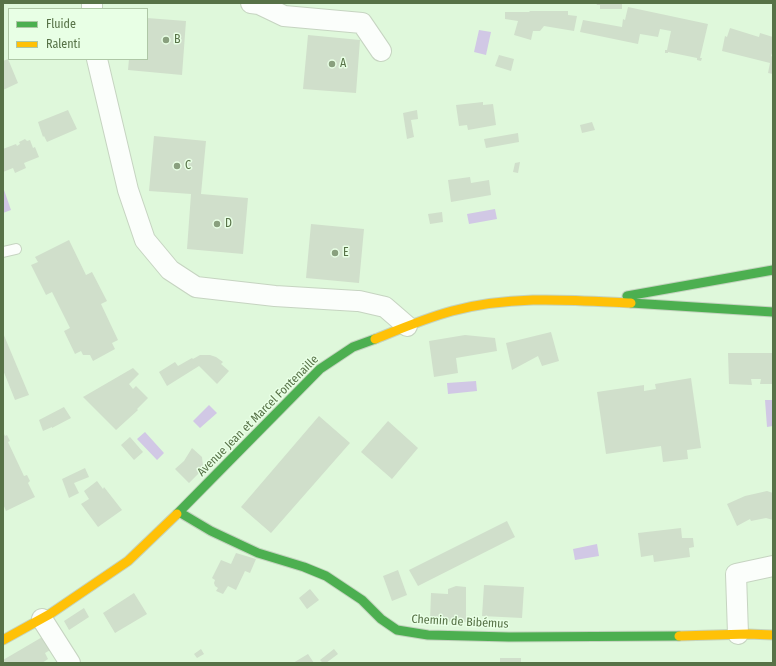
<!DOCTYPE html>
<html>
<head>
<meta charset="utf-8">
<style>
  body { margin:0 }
  #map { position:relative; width:776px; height:666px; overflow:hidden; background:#e7f6e5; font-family:"Fira Sans Condensed",sans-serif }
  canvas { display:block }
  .frame { position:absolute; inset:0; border:4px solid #577247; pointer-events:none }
  .legend { position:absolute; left:8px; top:8px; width:140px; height:52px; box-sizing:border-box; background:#e8ffe5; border:1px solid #aec7a6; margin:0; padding:5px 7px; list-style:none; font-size:12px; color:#577247 }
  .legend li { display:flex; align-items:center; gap:8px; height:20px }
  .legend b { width:20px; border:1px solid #aec7a6 }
</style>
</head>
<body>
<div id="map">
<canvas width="776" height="666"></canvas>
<div class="frame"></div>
<ul class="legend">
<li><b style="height:5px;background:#4caf50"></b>Fluide</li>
<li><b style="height:5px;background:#ffc107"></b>Ralenti</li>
</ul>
</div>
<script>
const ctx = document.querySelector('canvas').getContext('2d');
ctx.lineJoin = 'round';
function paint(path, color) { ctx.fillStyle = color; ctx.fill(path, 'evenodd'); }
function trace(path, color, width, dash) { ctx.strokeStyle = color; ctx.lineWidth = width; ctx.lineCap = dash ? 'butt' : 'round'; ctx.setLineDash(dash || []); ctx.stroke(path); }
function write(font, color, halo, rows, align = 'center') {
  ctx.font = font + ' "Fira Sans Condensed",sans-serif'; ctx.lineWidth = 3; ctx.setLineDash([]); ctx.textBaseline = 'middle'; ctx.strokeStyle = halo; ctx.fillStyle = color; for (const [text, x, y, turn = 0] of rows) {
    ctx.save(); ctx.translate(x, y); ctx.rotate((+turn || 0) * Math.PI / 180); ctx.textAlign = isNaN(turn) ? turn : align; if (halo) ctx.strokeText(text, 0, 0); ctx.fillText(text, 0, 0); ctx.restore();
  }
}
paint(new Path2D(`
  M3,3H773V663H3ZM9,9H147V59H9Z`), '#dff8db');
paint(new Path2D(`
  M479,30L491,32L486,55L474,52Z
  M3,187L11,210L3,213Z
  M495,209L497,219L469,224L467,214Z
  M476,381L477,391L448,394L447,383Z
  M765,400H773V426L767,427Z
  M209,405L217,413L200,428L193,421Z
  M145,432L164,453L157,460L137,439Z
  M597,544L599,556L575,560L573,549Z`), '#d1c8e5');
paint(new Path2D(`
  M596,3H622V9H600V5H597Z
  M628,7L708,24L700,58H702L701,61L697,60V58L668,52V53H665V50H667L671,31L660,29L658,37L640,34L638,44L580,32L583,20L622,27L623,19L625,20Z
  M530,11H568V15L577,16L574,31L544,26L540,31H533L531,40L514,35L518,21L505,19V12H529Z
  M147,18L186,21L182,75L128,70L129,59H147Z
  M730,28L759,37L760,33L773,37V50L771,56L773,57V74L768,73L770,63L722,51L725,36L727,37Z
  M308,35L360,40L356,93L303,89Z
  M499,55L514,59L511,71L495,66Z
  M8,59L18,83L3,90V61Z
  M483,102V105L493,104L496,125L468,130L467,125L459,126L456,105Z
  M68,110L77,129L47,142L44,136L43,137L38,122Z
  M417,110L418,119L411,120L414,137L407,139L403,113Z
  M592,122L595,130L582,133L580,125Z
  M518,133L519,142L486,148L484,139Z
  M154,136L206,141L201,194L248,198L243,254L187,249L191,194L149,191Z
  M25,139L27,141L30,140L33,148L35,147L39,157L24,163L26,168L15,173L13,168L3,172V149L16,144L17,146L20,144L19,142Z
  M520,162L518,173L513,172L515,163Z
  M470,177L471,183L489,180L491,195L451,202L448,180Z
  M442,212L443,222L430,224L428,214Z
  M311,224L364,229L359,283L306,278Z
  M69,240L86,275L92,272L107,301L101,304L118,340L112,343L115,349L93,361L90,355H83L81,351L75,354L64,331L70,328L52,292L46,295L31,265L38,262L35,257Z
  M551,332L559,361L542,366L538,356L512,370L506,343Z
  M3,333L29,395L15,400L3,370Z
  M465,335L495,338L497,351L456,358L458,373L434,377L429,341Z
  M728,353H773V384H760L761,379H751L752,385L729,384Z
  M200,355H210L216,357L223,362L221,364L229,371L217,384L199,366L167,386L159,372L175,362L178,366L192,358L193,359Z
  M133,368L139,374L129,384L133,389L136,386L148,398L137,409L138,410L116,430L83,397Z
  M691,378L701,448L687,450L688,459L663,462L661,446L606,454L597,392L644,385V391L656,389L655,384Z
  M64,407L71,418L52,428V427L43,431L39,420Z
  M319,416L350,443L271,533L241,507Z
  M388,421L418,448L392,479L361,452Z
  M3,432L5,436L7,435L10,441L8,442L24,476L27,475L30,481L28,483L35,497L6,511L3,504Z
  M130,437L143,452L134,460L121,445Z
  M192,448L202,457L203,466L202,470L189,483L175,469L184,461Z
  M85,468L89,477L74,483L79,493L69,498L62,479Z
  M97,481L103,489L104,487L122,510L98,527L81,504L89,499L84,491Z
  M767,491L773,493V520L766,518L751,521L750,519L737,526L727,504L745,496Z
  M507,521L515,537L418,586L409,570Z
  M681,528L682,538H693L694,547L689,548L690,557L654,562L653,555L641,557L638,533Z
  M236,553L256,559L250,573L245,571L236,590L228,586L223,594L216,591L218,588L215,586L214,583L215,580L212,578L221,560L231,564Z
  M398,570L407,595L392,601L383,576Z
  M484,585L524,587L522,618L482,616Z
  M456,586L466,587V622L430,621L431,593L448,594V589Z
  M310,589L319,600L307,609L299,598Z
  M134,593L147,614L115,633L103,613Z
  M84,608L89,617L69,630L64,621Z
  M44,636L52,649L45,653L48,659L42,663H3V660Z
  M201,649L204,654L197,658L194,654Z
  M334,649L338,654L326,663H323L320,660Z
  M308,654L314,663H293Z
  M500,658H521V663H500Z`), '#d0dfcb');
const lane = new Path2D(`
  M3,252L16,249`);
const street = new Path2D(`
  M92,3V9
  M251,3L259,4L284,16L362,23L381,51
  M97,59L128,190L145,240L170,270L196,287L275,296L357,301
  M359,301L385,307L407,326
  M42,619L70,663
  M738,634L736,574L773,566`);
const fast = new Path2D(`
  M627,296L773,270
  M631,303L773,312
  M179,512L211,531L258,553L304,567L326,576L362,600L381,619L397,630L428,635L509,637L679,636
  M177,514L320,369L353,347L375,339`);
const slow = new Path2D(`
  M375,339C400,329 426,318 452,311C512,295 570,300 631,303
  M679,636L748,634L773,635
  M3,640L50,614L128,561L177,514`);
trace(lane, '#c6d4c1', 12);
trace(street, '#c6d4c1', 22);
trace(fast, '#c4d3bf', 11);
trace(slow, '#c4d3bf', 11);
trace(lane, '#fbfefb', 10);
trace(street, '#fbfefb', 20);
trace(fast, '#4caf50', 9);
trace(slow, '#ffc107', 9);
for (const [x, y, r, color] of [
  [166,40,4,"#89a07e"],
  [332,64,4,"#89a07e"],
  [177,166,4,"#89a07e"],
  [217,224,4,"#89a07e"],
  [335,253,4,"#89a07e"]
]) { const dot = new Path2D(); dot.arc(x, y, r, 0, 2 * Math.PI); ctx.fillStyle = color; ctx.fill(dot); trace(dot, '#e8ffe5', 1.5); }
write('12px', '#577247', '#e8ffe5', [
  ["B",174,40],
  ["A",340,64],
  ["C",185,166],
  ["D",225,224],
  ["E",343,253]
], 'left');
write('12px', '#577247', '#e8ffe5', [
  ["Avenue Jean et Marcel Fontenaille",258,416,-45],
  ["Chemin de Bibémus",460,622,3]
]);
</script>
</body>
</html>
